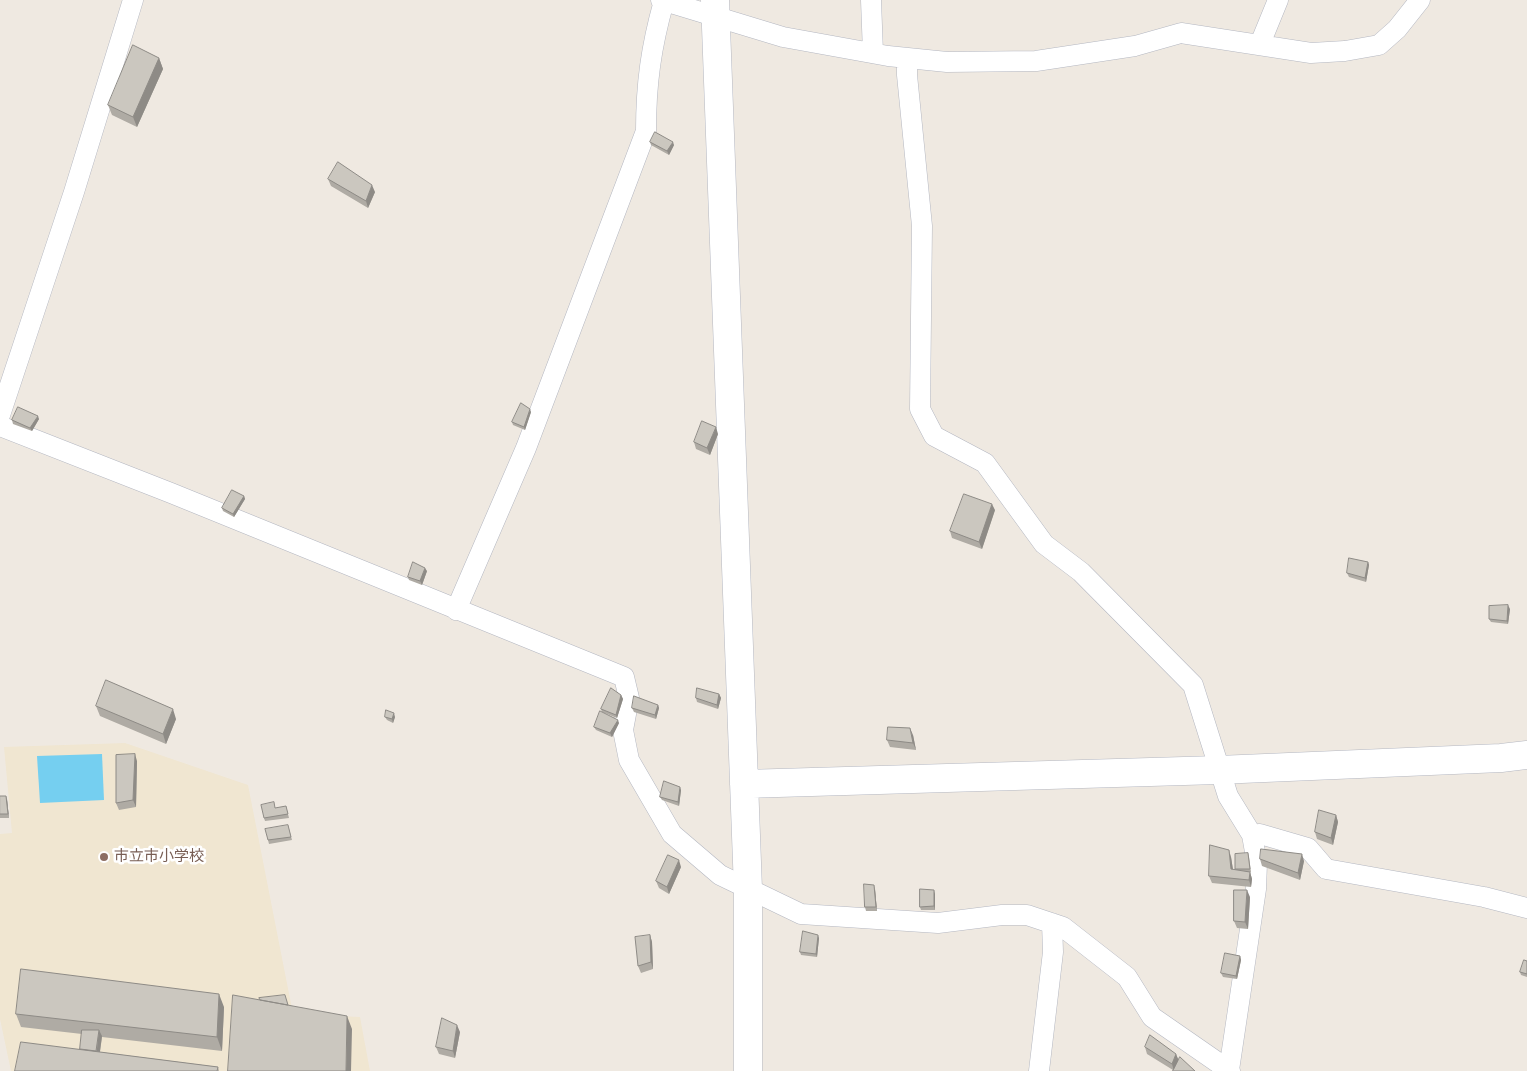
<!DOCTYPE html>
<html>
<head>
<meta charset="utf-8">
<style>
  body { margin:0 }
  canvas { display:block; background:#efe9e1 }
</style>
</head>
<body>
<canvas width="1527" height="1071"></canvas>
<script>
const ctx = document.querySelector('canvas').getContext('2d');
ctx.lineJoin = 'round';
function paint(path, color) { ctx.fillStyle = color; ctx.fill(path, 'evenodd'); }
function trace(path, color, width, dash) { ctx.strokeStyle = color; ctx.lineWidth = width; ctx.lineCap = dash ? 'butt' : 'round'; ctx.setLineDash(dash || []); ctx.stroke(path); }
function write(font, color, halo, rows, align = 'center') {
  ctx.font = font + ' "PT Sans","Noto Sans JP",sans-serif'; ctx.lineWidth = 5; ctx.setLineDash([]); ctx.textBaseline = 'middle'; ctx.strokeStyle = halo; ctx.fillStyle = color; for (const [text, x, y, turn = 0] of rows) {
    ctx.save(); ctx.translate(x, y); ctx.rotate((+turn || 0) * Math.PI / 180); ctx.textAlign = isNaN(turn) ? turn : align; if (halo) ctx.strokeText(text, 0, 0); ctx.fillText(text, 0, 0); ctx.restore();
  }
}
paint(new Path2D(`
  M125,743L248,785L293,1014L360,1017L370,1071H11L0,1019V834L12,833L4,747Z`), '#f0e6d1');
paint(new Path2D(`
  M102,754L104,800L40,803L37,756Z`), '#75cff0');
const street = new Path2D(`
  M661,0L783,37L888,56L947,62L1036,61L1135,46L1181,33L1311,53L1345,51L1379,45L1397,29L1420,0
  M871,0L873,53
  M1260,44L1278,0
  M907,58V75L922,226L920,409L934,436L985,463L1044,544L1081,572L1193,685L1228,796L1252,835L1257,863L1256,889L1229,1070
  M0,415L74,192L133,0
  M0,426L171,493L624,677L629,698L623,730L629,760L672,834L720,875L801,914L938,923L1002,915H1027L1063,927L1127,977L1152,1017L1230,1071
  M456,610L526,448L646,131C646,84 651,47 664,1
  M1252,835L1260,834L1308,848L1326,869L1484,897L1527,908
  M1039,1071L1053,952L1052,923`);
const secondary = new Path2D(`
  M715,0L748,889V1071
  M744,784L1218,770L1501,758L1527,755`);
trace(street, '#b4b7c1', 21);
trace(secondary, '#b4b7c1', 29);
trace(street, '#fff', 20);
trace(secondary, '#fff', 28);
paint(new Path2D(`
  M159,58L163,69L137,127L112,115L108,105Z
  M650,142L674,145L669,155L651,145Z
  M328,179L375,192L368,208L331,186Z
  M531,412L525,430L513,425L512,422Z
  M39,419L32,431L13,424L12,420Z
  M718,434L710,455L696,449L694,442Z
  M244,496L245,499L234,517L223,511L222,508Z
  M995,510L982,549L952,538L950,531Z
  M1368,562L1369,565L1366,582L1349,577L1347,573Z
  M427,571L422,585L409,580L408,577Z
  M1510,609L1508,624L1491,622L1489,619Z
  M719,694L721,698L718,709L697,702L696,698Z
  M621,695L623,699L617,718L602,712L601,709Z
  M658,705L659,708L656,719L634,712L632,708Z
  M96,706L176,719L166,744L100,716Z
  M385,717H395L393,723L387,720Z
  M619,723L612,737L596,730L594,727Z
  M913,735L916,750L890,747L887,740Z
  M137,761L136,807L119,810L116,803Z
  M681,790L679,806L662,800L660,797Z
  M0,796H6L7,799L9,818H0Z
  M286,806L289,818L265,821L264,818Z
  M1336,815L1338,822L1333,845L1317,839L1315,832Z
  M288,825L292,840L269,844L268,840Z
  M1248,853L1249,857L1251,872H1250L1252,879L1251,887L1212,883L1209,876L1231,857L1233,870H1235Z
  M1260,859L1304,861L1300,880L1262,866Z
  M681,867L669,894L659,888L656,881Z
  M875,889L877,911H866L865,907Z
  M935,894V910H921L920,907Z
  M1250,897L1248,929L1237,928L1234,921Z
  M650,935L652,942L653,969L641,973L638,966Z
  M819,938L817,957L801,955L800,952Z
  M1240,956L1241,960L1237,979L1223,977L1221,973Z
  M1527,961V977L1521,975L1520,972Z
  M224,1007L222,1051L102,1037L100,1052L218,1067L219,1071H15L80,1049L82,1034L21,1027L16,1014Z
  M460,1032L455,1058L439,1054L436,1047Z
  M1145,1047L1176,1054L1178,1060L1173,1070L1147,1054Z`), '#afaba4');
paint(new Path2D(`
  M159,58L163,69L137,127L133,117Z
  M673,142L674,145L669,155L667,151Z
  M372,185L375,192L368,208L366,201Z
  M530,409L531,412L525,430L524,427Z
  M38,416L39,419L32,431L30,428Z
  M716,427L718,434L710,455L707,448Z
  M244,496L245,499L234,517L233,514Z
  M992,504L995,510L982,549L979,542Z
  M1368,562L1369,565L1366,582L1365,578Z
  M425,568L427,571L422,585L420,581Z
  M1508,605L1510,609L1508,624L1507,621Z
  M719,694L721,698L718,709L717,705Z
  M621,695L623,699L617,718L616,715Z
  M658,705L659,708L656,719L655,715Z
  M173,709L176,719L166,744L163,734Z
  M394,713L395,717L393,723L392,719Z
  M618,720L619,723L612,737L610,733Z
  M910,728L913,735L916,750L913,743Z
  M135,754L137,761L136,807L133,800Z
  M680,787L681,790L679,806L678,802Z
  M6,796L7,799L9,818L8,814Z
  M1336,815L1338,822L1333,845L1331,838Z
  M1229,850L1231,857L1234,876L1231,869Z
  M1302,854L1304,861L1300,880L1298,873Z
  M679,860L681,867L669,894L667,887Z
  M1250,872L1252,879L1251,887L1249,880Z
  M874,885L875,889L877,911L876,907Z
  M934,890L935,894V910L934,906Z
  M1247,890L1250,897L1248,929L1245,922Z
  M650,935L652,942L653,969L651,962Z
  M818,935L819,938L817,957L816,954Z
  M1240,956L1241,960L1237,979L1236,976Z
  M219,994L224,1007L222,1051L217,1037Z
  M347,1016L352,1029L351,1071H346Z
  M457,1025L460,1032L455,1058L453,1051Z
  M99,1030L102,1036L98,1065L96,1058Z
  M1176,1054L1179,1061L1174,1071L1172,1064Z`), '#8e8b86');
const building = new Path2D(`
  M133,45L159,58L133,117L108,105Z
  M655,132L673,142L667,151L650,142Z
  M338,162L372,185L366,201L328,179Z
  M521,403L530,409L524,427L512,422Z
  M18,407L38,416L30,428L12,420Z
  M702,421L716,427L707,448L694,442Z
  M232,490L244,496L233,514L222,508Z
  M964,494L992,504L979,542L950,531Z
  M1349,558L1368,562L1365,578L1347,573Z
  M413,562L425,568L420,581L408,577Z
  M1508,605L1507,621L1489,619V606Z
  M106,680L173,709L163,734L96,706Z
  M611,688L621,695L616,715L601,709Z
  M697,688L719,694L717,705L696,698Z
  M634,696L658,705L655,715L632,708Z
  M386,710L394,713L392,719L385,717Z
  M600,711L618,720L610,733L594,727Z
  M888,727L910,728L913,743L887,740Z
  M135,754L133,800L116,803V755Z
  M664,781L680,787L678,802L660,797Z
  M0,796H6L8,814H0Z
  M274,802L275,808L286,806L288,814L264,818L261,805Z
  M1319,810L1336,815L1331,838L1315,832Z
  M288,825L291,837L268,840L265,829Z
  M1210,845L1229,850L1231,869L1250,872L1249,880L1209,876Z
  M1261,849L1302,854L1298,873L1260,859Z
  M1248,853L1250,869H1235V854Z
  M668,855L679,860L667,887L656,881Z
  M864,884L874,885L876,907H865Z
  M920,889L934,890V906L920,907Z
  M1234,890H1247L1245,922L1234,921Z
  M803,931L818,935L816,954L800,952Z
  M650,935L651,962L638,966L635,937Z
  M1225,953L1240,956L1236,976L1221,973Z
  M1524,960L1527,961V974L1520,972Z
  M21,969L219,994L217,1037L16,1014Z
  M233,995L347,1016L346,1071H228Z
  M285,995L288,1005L260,1000L259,998Z
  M442,1018L457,1025L453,1051L436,1047Z
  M82,1030H99L96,1051L80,1049Z
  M1150,1035L1176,1054L1172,1064L1145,1047Z
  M21,1042L218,1067L217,1071H15Z
  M1180,1057L1195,1071H1173Z`);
paint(building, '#cbc7bf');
trace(building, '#8e8b86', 1);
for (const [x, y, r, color] of [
  [104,857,5,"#8d6e63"]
]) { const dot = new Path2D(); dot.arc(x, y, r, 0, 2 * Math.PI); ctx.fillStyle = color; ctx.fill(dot); trace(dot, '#fff', 2); }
write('15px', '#785e54', '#fff', [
  ["市立市小学校",114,857]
], 'left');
</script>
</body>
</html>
